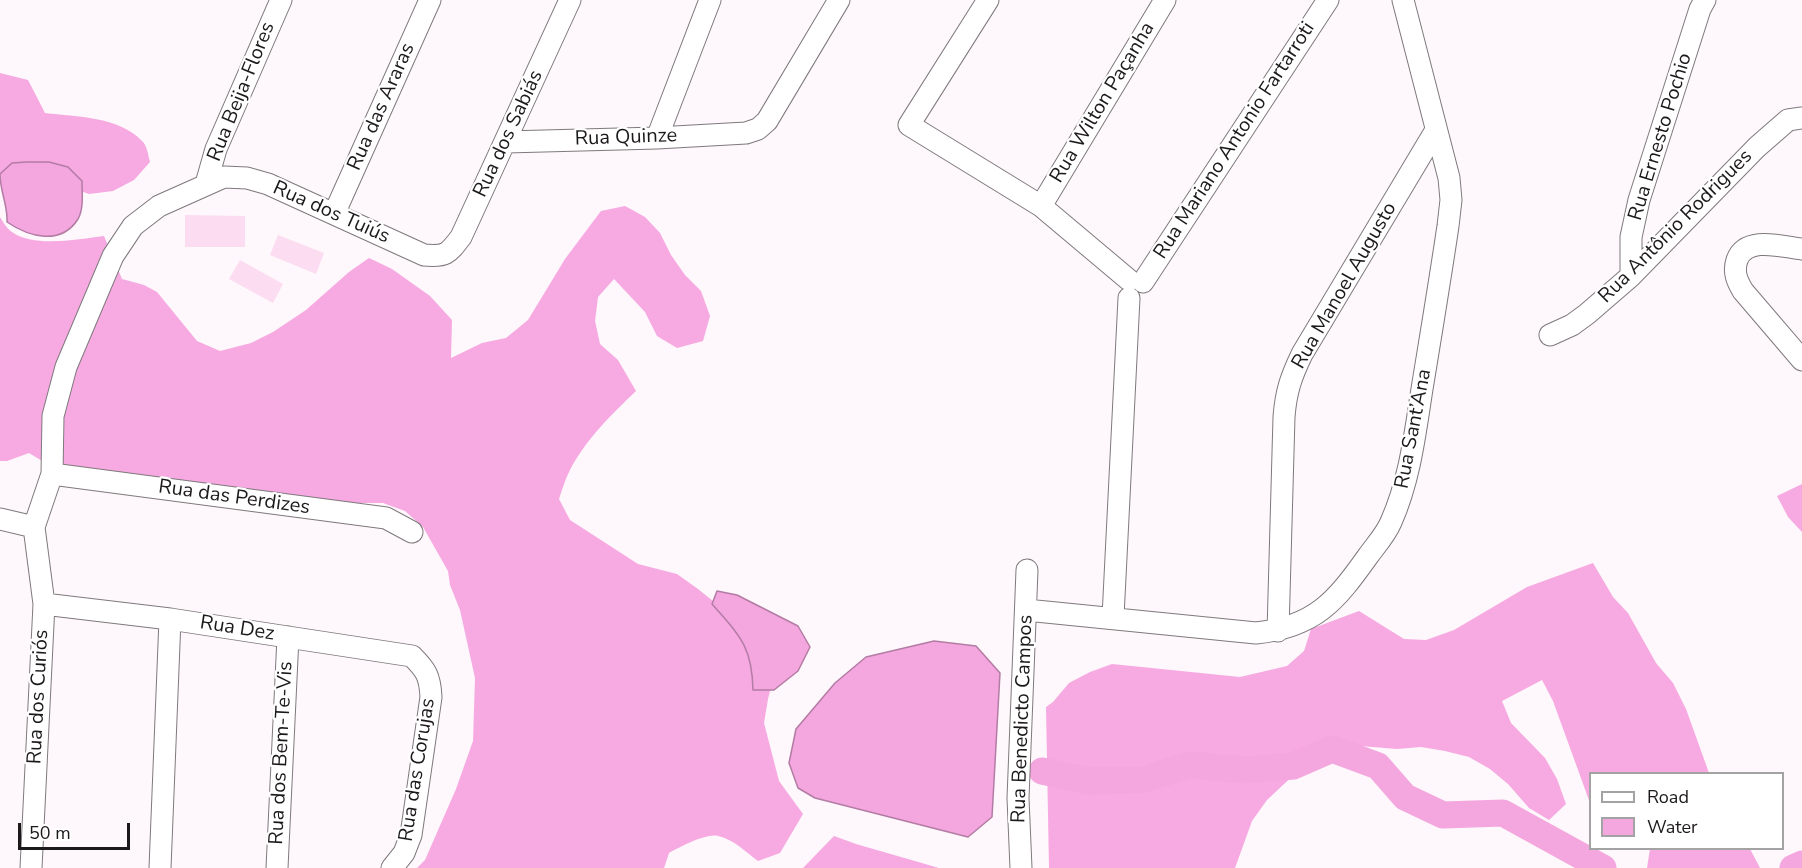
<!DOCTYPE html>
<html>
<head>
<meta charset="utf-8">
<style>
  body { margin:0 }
  #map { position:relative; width:1802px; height:868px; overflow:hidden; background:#fef7fb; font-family:"Nunito Sans",sans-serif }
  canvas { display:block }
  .legend { position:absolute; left:1589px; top:772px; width:195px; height:78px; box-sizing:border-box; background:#fff; border:2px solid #a4a3a4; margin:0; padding:8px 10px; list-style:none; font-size:18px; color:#1c191b }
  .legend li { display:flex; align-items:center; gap:12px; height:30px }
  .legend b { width:30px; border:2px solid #a4a3a4 }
  .scale { position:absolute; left:18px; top:823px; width:112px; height:27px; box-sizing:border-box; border:3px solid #1c191b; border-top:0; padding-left:8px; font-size:18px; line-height:21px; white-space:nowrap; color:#1c191b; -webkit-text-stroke:4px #fff; paint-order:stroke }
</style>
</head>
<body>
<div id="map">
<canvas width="1802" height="868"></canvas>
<ul class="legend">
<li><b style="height:8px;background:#fff"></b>Road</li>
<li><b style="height:16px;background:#f4a6de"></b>Water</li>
</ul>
<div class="scale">50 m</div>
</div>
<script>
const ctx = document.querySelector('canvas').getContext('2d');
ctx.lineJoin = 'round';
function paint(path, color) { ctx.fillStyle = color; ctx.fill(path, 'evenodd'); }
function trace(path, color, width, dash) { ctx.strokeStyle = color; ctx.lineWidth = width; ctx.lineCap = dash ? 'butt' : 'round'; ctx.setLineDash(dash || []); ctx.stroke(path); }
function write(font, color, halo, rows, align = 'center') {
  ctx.font = font + ' "Nunito Sans",sans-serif'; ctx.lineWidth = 4.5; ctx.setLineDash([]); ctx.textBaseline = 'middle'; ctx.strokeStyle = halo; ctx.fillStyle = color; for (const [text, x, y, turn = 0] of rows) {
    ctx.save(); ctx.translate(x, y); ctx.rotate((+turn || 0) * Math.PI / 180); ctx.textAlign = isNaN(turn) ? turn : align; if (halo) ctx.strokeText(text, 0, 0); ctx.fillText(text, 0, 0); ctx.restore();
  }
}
paint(new Path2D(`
  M185,215L245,216V247H185Z
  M278,235L324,253L316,274L270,255Z
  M240,260L283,284L273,303L229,279Z`), '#fcdcf1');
paint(new Path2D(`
  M0,73L28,80L45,113C77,117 118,116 142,141C147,145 148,155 150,162L134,180L113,191L89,194L31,174L0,176Z
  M625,206L645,217L660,233L671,255L685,275L701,291L710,316L703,341L677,348L657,336L645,312L614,279L598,297L595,321L600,344L618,360L636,391C611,415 585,440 569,472C565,480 562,490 559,499L570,520L638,564L677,574L698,589L749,630L774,675L768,699L764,723L779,781L803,814L780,853L758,861C746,852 733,839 718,836C706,833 680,847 669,853L664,868H417L425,860L456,789L473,741L475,678L460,610L450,585L448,571L423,527L405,511L383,503H358L352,505L62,473L29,453L7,461H0V217C3,222 7,229 12,232C34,248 79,239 104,236L122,279L144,285L157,292L197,341L220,351L251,343L273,332L306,310L349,272L369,258L392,269L430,296L452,320L451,358L482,343L506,338L528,320L565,259L601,211Z
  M1802,484V532L1788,517L1777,496Z
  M1593,563L1613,597L1628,613L1656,663L1673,683L1686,709L1709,773L1590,774V803L1553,701L1542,680L1502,701L1511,723L1545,758L1557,779L1566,804L1549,820L1529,808L1508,784L1490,769L1469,757L1445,751L1421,747L1397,749L1348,745L1320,755L1300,769L1267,800L1252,821L1235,868H1049L1046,707L1053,702L1069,683L1090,672L1112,664L1240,677L1287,666L1304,651L1311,629L1359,611L1404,639L1426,640L1454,630L1527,587Z
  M834,836L856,844L939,868H803Z
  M1650,849H1750L1760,868H1647Z`), '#f7a9e1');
const water = new Path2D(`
  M27,162H49L68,167L82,181C82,192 84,209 78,219C61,246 29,237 7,222C8,205 0,192 0,174L12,163Z
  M717,591L737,595L798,626L810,647L798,671L774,690H753C752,646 740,636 712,604Z
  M934,641L976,646L1000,673L992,817L968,837L815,798L798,788L789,763L796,729L835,683L866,657Z`);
paint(water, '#f4a6de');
trace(water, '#b37ca4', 1.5);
trace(new Path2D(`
  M1042,771L1088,781L1142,780L1189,765L1247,770L1293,766L1332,749L1378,766L1405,797L1443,815L1503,813L1603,868
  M1793,868L1802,864`), '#f4a6de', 27);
const minor = new Path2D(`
  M988,0L909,125L1041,206L1129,280
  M657,138L710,0
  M506,142L657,138L746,133L758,129L767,121L839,0
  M206,184L216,149L281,0
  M1041,206L1165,0
  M334,214L430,0
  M1802,249C1783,247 1746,235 1737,260C1733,272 1737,281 1743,291L1802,360
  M1631,276V237L1639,200L1700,9L1705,0
  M1143,282L1328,0
  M1550,335L1572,325L1587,314L1631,276L1757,147L1788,120L1802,118
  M52,474L386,518L412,532
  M0,519L34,527
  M44,604L170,619L412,656C426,670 430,676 431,697L411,835L404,853L392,868
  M1026,610L1256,633C1315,627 1336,601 1368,556C1376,545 1386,534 1391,522C1410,479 1415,434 1422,389C1431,334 1440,280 1448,226L1451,200L1449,178L1403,0
  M1113,617L1129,298
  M1278,631L1284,417C1286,391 1291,377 1302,354L1436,130
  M31,868L44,604L34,527L52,474L53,416L66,367L113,256L133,226L159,206L224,177L247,178L268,184L424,255C446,257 448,254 461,237L570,0
  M160,868L170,619
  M277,868L288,637
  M1021,868L1018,798L1027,570`);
trace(minor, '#7f797d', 23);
trace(minor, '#fff', 21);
write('20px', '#1c191b', '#fff', [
  ["Rua Beija-Flores",242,92,-68],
  ["Rua Wilton Paçanha",1103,103,-59],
  ["Rua das Araras",382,107,-66],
  ["Rua dos Sabiás",509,134,-65],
  ["Rua Ernesto Pochio",1661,137,-73],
  ["Rua Quinze",626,138,-2],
  ["Rua Mariano Antonio Fartarroti",1235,141,-57],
  ["Rua dos Tuiús",331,213,24],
  ["Rua Antônio Rodrigues",1676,227,-45],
  ["Rua Manoel Augusto",1345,286,-60],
  ["Rua Sant’Ana",1414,429,-79],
  ["Rua das Perdizes",234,498,8],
  ["Rua Dez",237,629,9],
  ["Rua dos Curiós",39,697,-87],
  ["Rua Benedicto Campos",1023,719,-88],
  ["Rua dos Bem-Te-Vis",282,753,-87],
  ["Rua das Corujas",418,770,-81]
]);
</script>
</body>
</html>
